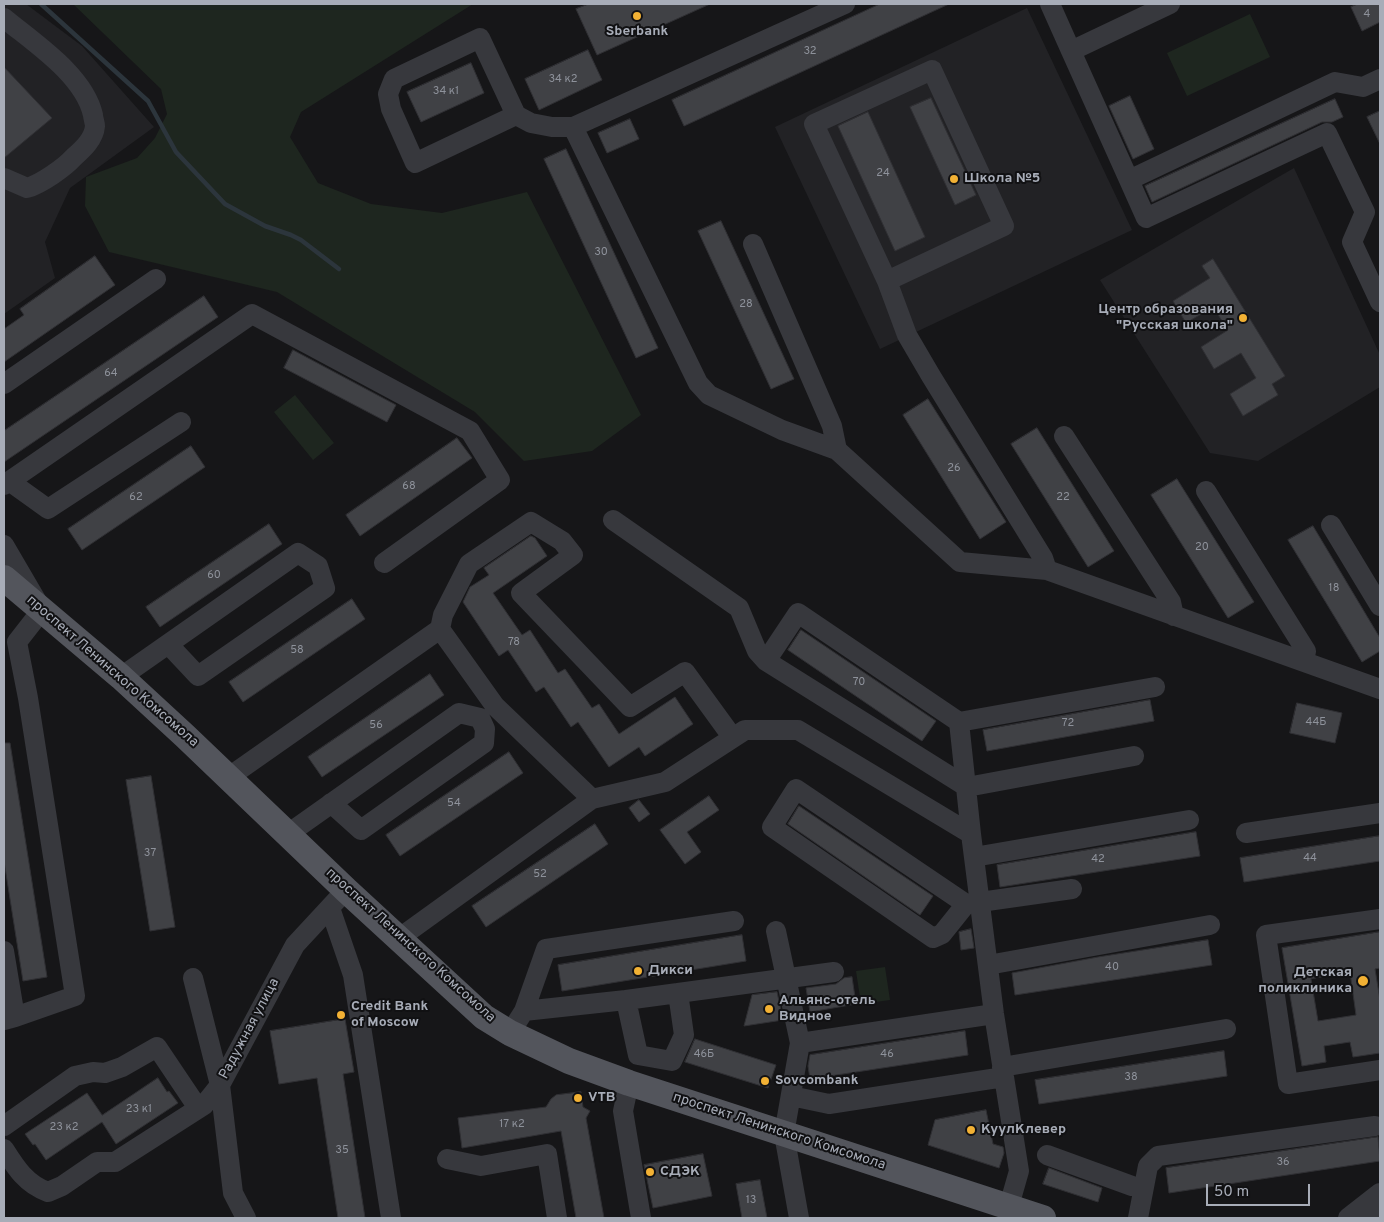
<!DOCTYPE html>
<html>
<head>
<meta charset="utf-8">
<style>
  body { margin:0 }
  #map { position:relative; width:1384px; height:1222px; overflow:hidden; background:#161618; font-family:Overpass,sans-serif }
  canvas { display:block }
  .frame { position:absolute; inset:0; border:5px solid #a8adb8; pointer-events:none }
  .scale { position:absolute; left:1206px; top:1184px; width:104px; height:22px; box-sizing:border-box; border:2px solid #a8adb8; border-top:0; padding-left:6px; font-size:15px; line-height:18px; white-space:nowrap; color:#a8adb8; -webkit-text-stroke:4px #111113; paint-order:stroke }
</style>
</head>
<body>
<div id="map">
<canvas width="1384" height="1222"></canvas>
<div class="frame"></div>
<div class="scale">50 m</div>
</div>
<script>
const ctx = document.querySelector('canvas').getContext('2d');
ctx.lineJoin = 'round';
function paint(path, color) { ctx.fillStyle = color; ctx.fill(path, 'evenodd'); }
function trace(path, color, width, dash) { ctx.strokeStyle = color; ctx.lineWidth = width; ctx.lineCap = dash ? 'butt' : 'round'; ctx.setLineDash(dash || []); ctx.stroke(path); }
function write(font, color, halo, rows, align = 'center') {
  ctx.font = font + ' Overpass,sans-serif'; ctx.lineWidth = 4; ctx.setLineDash([]); ctx.textBaseline = 'middle'; ctx.strokeStyle = halo; ctx.fillStyle = color; for (const [text, x, y, turn = 0] of rows) {
    ctx.save(); ctx.translate(x, y); ctx.rotate((+turn || 0) * Math.PI / 180); ctx.textAlign = isNaN(turn) ? turn : align; if (halo) ctx.strokeText(text, 0, 0); ctx.fillText(text, 0, 0); ctx.restore();
  }
}
paint(new Path2D(`
  M4,4H26L82,46L154,127L70,188L45,242L55,278L4,314Z
  M1027,8L1132,230L880,349L775,127Z
  M1294,168L1380,355V387L1258,461L1210,453L1100,280Z`), '#222225');
paint(new Path2D(`
  M73,4H473L301,112L290,137L318,183L371,204L442,213L527,192L641,415L592,451L524,461L475,412L277,292L109,252L85,206L86,177L137,158L155,138L167,114L161,89Z
  M1250,14L1270,57L1187,96L1167,53Z
  M295,395L334,443L313,460L274,412Z
  M885,967L890,1000L861,1004L856,971Z`), '#1e261f');
trace(new Path2D(`
  M41,4L148,101L176,152L225,204L265,226L291,235L301,240L339,269`), '#2c353c', 4.5);
const building = new Path2D(`
  M589,4H710L597,55L576,9Z
  M880,4H949L684,126L672,100Z
  M1358,4H1380V22L1362,31L1351,7Z
  M588,50L602,80L539,110L525,79Z
  M471,63L484,93L421,122L407,92Z
  M4,67L52,118L4,158Z
  M1130,96L1154,149L1133,159L1109,106Z
  M931,98L976,195L955,205L910,107Z
  M1335,99L1343,117L1332,122H1322L1152,202L1145,186Z
  M1380,111V144L1367,117Z
  M868,112L925,237L895,251L838,126Z
  M630,119L639,139L607,153L598,133Z
  M566,149L658,348L636,358L544,159Z
  M721,221L794,379L771,389L698,231Z
  M95,256L115,285L4,362V329L24,315L20,309Z
  M1213,259L1285,376L1272,384L1278,395L1243,416L1230,394L1256,378L1241,353L1214,369L1201,347L1228,330L1213,307L1186,323L1173,301L1210,278L1202,266Z
  M204,296L218,317L4,462V431Z
  M293,350L396,405L387,422L284,368Z
  M928,399L1006,522L980,539L903,415Z
  M1037,428L1114,551L1088,567L1011,444Z
  M457,438L472,458L360,536L346,515Z
  M191,446L205,467L82,550L68,529Z
  M1177,479L1254,602L1228,618L1151,495Z
  M269,524L282,544L160,627L146,607Z
  M1313,526L1380,638V651L1362,662L1288,540Z
  M531,536L535,538L547,556L493,593L522,635L530,630L558,673L565,669L592,708L599,704L619,734L675,697L693,724L645,756L639,747L609,767L578,722L571,727L544,687L536,692L508,650L499,656L463,602L470,587L489,575L484,568Z
  M352,599L365,619L243,702L229,682Z
  M801,630L936,721L922,741L788,650Z
  M430,674L444,695L322,777L308,757Z
  M1150,700L1154,721L987,751L983,730Z
  M1297,703L1342,713L1335,743L1290,733Z
  M4,743H10L47,977L23,981L4,861Z
  M509,752L523,773L400,856L386,835Z
  M151,776L175,927L150,931L126,780Z
  M709,796L719,810L687,832L701,852L685,864L660,830Z
  M639,800L650,814L639,822L629,808Z
  M799,806L933,896L920,915L788,824Z
  M595,824L608,844L486,927L472,906Z
  M1196,832L1200,856L1000,887L997,865Z
  M1380,836V861L1244,882L1240,858Z
  M971,929L974,948L961,950L959,932Z
  M1380,932V968L1375,969L1380,1000V1053L1353,1057L1350,1042L1324,1046L1326,1062L1302,1066L1282,948ZM1350,972L1356,1015L1318,1021L1311,979Z
  M742,935L746,961L562,991L558,965Z
  M1208,940L1212,965L1015,995L1012,973L1098,957Z
  M852,977L856,1004L810,1012L806,988L836,984L844,978Z
  M777,992L783,1020L744,1026L752,995Z
  M345,1019L354,1072L343,1074L365,1218H338L317,1078L279,1084L270,1031Z
  M965,1031L968,1055L810,1079L808,1066L810,1055Z
  M695,1039L776,1065L768,1088L685,1062Z
  M1224,1051L1227,1076L1039,1104L1035,1080Z
  M158,1078L167,1092L169,1091L178,1103L116,1144L102,1122L46,1160L35,1144L33,1145L25,1134L87,1093L102,1115Z
  M581,1092L583,1107L590,1111L586,1118L604,1218H576L561,1131L462,1148L458,1118L546,1107L551,1099L556,1095Z
  M986,1110L993,1144L1003,1147L1004,1153L999,1168L928,1145L935,1120Z
  M1378,1137L1380,1161L1169,1193L1166,1168Z
  M703,1154L712,1196L653,1208L644,1165Z
  M1049,1168L1102,1188L1098,1202L1043,1184Z
  M760,1180L767,1218H742L736,1184Z`);
paint(building, '#404145');
trace(building, '#303034', 1);
trace(new Path2D(`
  M1050,4L1071,51L1170,4
  M4,18C34,43 84,75 93,115C93,118 95,123 95,126C94,139 83,149 74,157C64,168 41,184 27,188L4,178
  M1071,51L1129,180L1335,82L1363,87L1380,79
  M516,115L415,163L391,109L388,94L394,79L480,38L516,115L531,123L552,127H573L845,4
  M573,127L698,383L709,395L782,430L837,450L960,562L1047,570L1380,689
  M1129,180L1146,218L1327,133L1365,212L1352,242L1380,302
  M753,244L832,426L837,450
  M887,281L1004,226L932,70L814,124L887,281L907,335L931,376L1043,558L1047,570
  M4,384L156,279
  M1064,436L1171,602L1174,616
  M9,481L48,509L181,422
  M4,485L252,314L470,431L500,480L384,563
  M1206,491L1306,651L1304,662
  M613,520L739,608L757,651L766,661L967,787L1134,756
  M1331,525L1380,606
  M4,545L42,610L17,642L28,698L75,996L15,1017
  M440,629L443,615L469,564L531,522L562,541L573,555L521,593L630,707L685,672L733,738
  M766,661L798,613L959,722L971,834L994,1014L1019,1171L1009,1206
  M121,677L298,553L318,566L325,588L198,676L168,644
  M959,722L1155,687
  M229,777L440,629L495,706L592,799L665,782L745,730H798L971,834
  M1246,833L1380,813
  M288,834L459,713L480,718L485,729L484,743L361,830L331,803
  M974,857L1189,820
  M966,904L796,789L772,827L933,938L942,934L966,904L1072,889
  M330,908L353,975L391,1218
  M1380,919L1266,935L1288,1084L1380,1070
  M776,931L800,1043L784,1134L799,1218
  M398,939L592,799
  M4,951L15,1017L4,1020
  M988,965L1210,925
  M678,993L684,1035L672,1061L638,1055L626,1000L834,972
  M524,1011L626,1000
  M510,1033L524,1011L546,949L734,921
  M800,1043L994,1014
  M1002,1067L1226,1029
  M629,1083L623,1111L641,1218
  M791,1096L829,1104L1004,1077
  M4,1126L75,1076L93,1072L105,1073L122,1067L157,1047L198,1108
  M4,1149C16,1168 26,1184 48,1192L62,1186L97,1162H115L204,1105L220,1085L193,978
  M1047,1155L1132,1186
  M447,1159L481,1166L547,1154L557,1218
  M246,1218L233,1193L220,1085L295,945L346,890
  M1138,1218L1148,1166L1158,1156L1375,1126
  M1348,1218L1380,1193
  M1363,1218L1380,1215`), '#37383d', 20);
trace(new Path2D(`
  M4,578L121,677L185,736L346,890L484,1017L510,1033L569,1061L629,1083L1043,1218`), '#53555c', 26);
for (const [x, y, r, color] of [
  [637,16,5,"#f2b134"],
  [954,179,5,"#f2b134"],
  [1243,318,5,"#f2b134"],
  [638,971,5,"#f2b134"],
  [1363,981,6,"#f2b134"],
  [769,1009,5,"#f2b134"],
  [341,1015,5,"#f2b134"],
  [765,1081,5,"#f2b134"],
  [578,1098,5,"#f2b134"],
  [971,1130,5,"#f2b134"],
  [650,1172,5,"#f2b134"]
]) { const dot = new Path2D(); dot.arc(x, y, r, 0, 2 * Math.PI); ctx.fillStyle = color; ctx.fill(dot); trace(dot, '#111113', 2); }
write('11px', '#8e929b', null, [
  ["4",1367,15],
  ["32",810,52],
  ["34 к2",563,80],
  ["34 к1",446,92],
  ["24",883,174],
  ["30",601,253],
  ["28",746,305],
  ["64",111,374],
  ["26",954,469],
  ["68",409,487],
  ["62",136,498],
  ["22",1063,498],
  ["20",1202,548],
  ["60",214,576],
  ["18",1334,589],
  ["78",514,643],
  ["58",297,651],
  ["70",859,683],
  ["44Б",1316,723],
  ["72",1068,724],
  ["56",376,726],
  ["54",454,804],
  ["37",150,854],
  ["44",1310,859],
  ["42",1098,860],
  ["52",540,875],
  ["40",1112,968],
  ["46Б",704,1055],
  ["46",887,1055],
  ["38",1131,1078],
  ["23 к1",139,1110],
  ["17 к2",512,1125],
  ["23 к2",64,1128],
  ["35",342,1151],
  ["36",1283,1163],
  ["13",751,1201]
]);
write('bold 14px', '#a8adb8', '#111113', [
  ["Sberbank",637,32,"center"],
  ["Школа №5",964,179],
  ["Центр образования",1233,310,"right"],
  ["\"Русская школа\"",1233,326,"right"],
  ["Дикси",648,971],
  ["Детская",1352,973,"right"],
  ["поликлиника",1352,989,"right"],
  ["Альянс-отель",779,1001],
  ["Видное",779,1017],
  ["Credit Bank",351,1007],
  ["of Moscow",351,1023],
  ["Sovcombank",775,1081],
  ["VTB",588,1098],
  ["КуулКлевер",981,1130],
  ["СДЭК",660,1172]
], 'left');
write('14px', '#a8adb8', '#111113', [
  ["проспект Ленинского Комсомола",112,672,41],
  ["проспект Ленинского Комсомола",410,946,42],
  ["Радужная улица",250,1029,-62],
  ["проспект Ленинского Комсомола",779,1132,18]
]);
</script>
</body>
</html>
